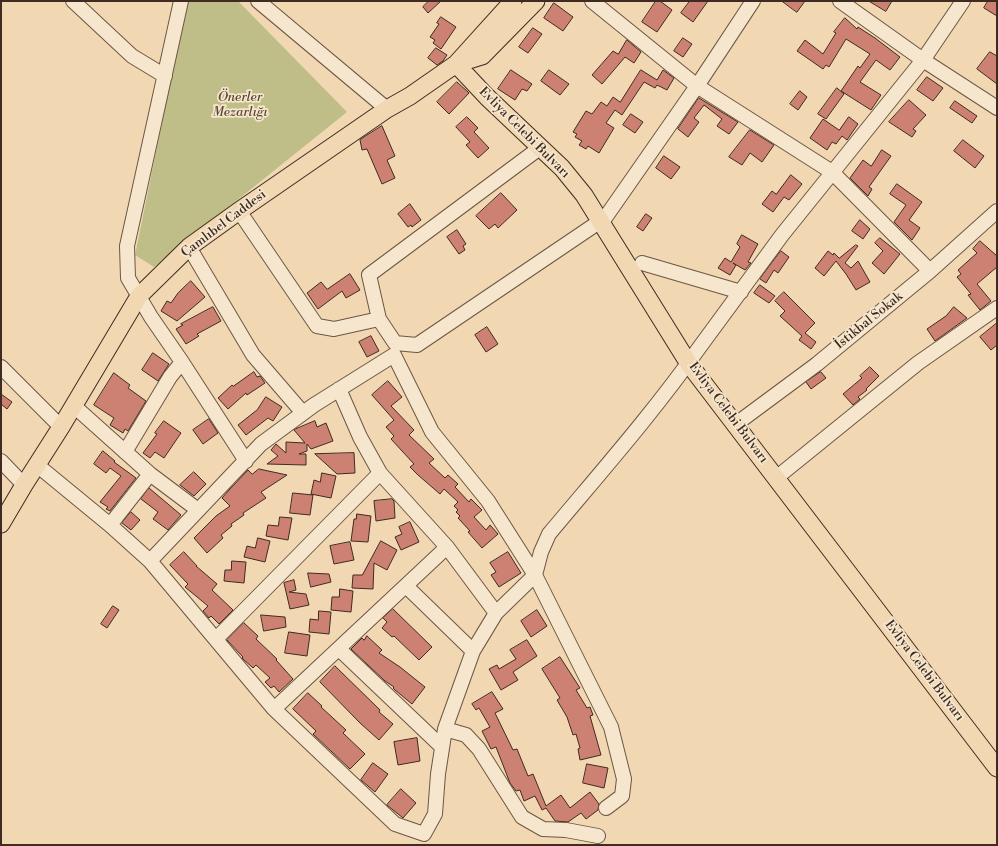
<!DOCTYPE html>
<html>
<head>
<meta charset="utf-8">
<style>
  body { margin:0 }
  #map { position:relative; width:998px; height:846px; overflow:hidden; background:#f1d8b2; font-family:"Libre Bodoni",serif }
  canvas { display:block }
  .frame { position:absolute; inset:0; border:2px solid #3f2b21; pointer-events:none }
</style>
</head>
<body>
<div id="map">
<canvas width="998" height="846"></canvas>
<div class="frame"></div>
</div>
<script>
const ctx = document.querySelector('canvas').getContext('2d');
ctx.lineJoin = 'round';
function paint(path, color) { ctx.fillStyle = color; ctx.fill(path, 'evenodd'); }
function trace(path, color, width, dash) { ctx.strokeStyle = color; ctx.lineWidth = width; ctx.lineCap = dash ? 'butt' : 'round'; ctx.setLineDash(dash || []); ctx.stroke(path); }
function write(font, color, halo, rows, align = 'center') {
  ctx.font = font + ' "Libre Bodoni",serif'; ctx.lineWidth = 3.5; ctx.setLineDash([]); ctx.textBaseline = 'middle'; ctx.strokeStyle = halo; ctx.fillStyle = color; for (const [text, x, y, turn = 0] of rows) {
    ctx.save(); ctx.translate(x, y); ctx.rotate((+turn || 0) * Math.PI / 180); ctx.textAlign = isNaN(turn) ? turn : align; if (halo) ctx.strokeText(text, 0, 0); ctx.fillText(text, 0, 0); ctx.restore();
  }
}
paint(new Path2D(`
  M187,1H238L347,112L154,267L135,255Z`), '#bfbd88');
const building = new Path2D(`
  M429,1H441L428,13L423,7Z
  M656,1H660L672,10L657,32L642,22Z
  M690,1H708L693,22L681,13Z
  M782,1H805L797,12Z
  M869,1H892L886,11Z
  M988,1H997V16L984,8Z
  M554,3L573,17L563,31L544,18Z
  M441,17L456,27L441,49L433,43L435,40L430,37L439,24L437,23Z
  M845,18L857,29L858,27L875,38L900,57L890,70L876,60L860,82L881,95L871,110L841,91L858,66L860,68L870,54L846,39L829,67L826,65L823,69L797,51L805,40L823,54L836,33L834,32Z
  M533,28L542,34L528,53L519,47Z
  M683,38L692,44L683,57L674,51Z
  M627,40L641,52L634,63L625,57L602,84L592,75L613,51L618,54Z
  M436,48L447,55L443,61L437,65L428,58Z
  M990,52L997,56V84L977,69Z
  M511,70L532,84L527,91L522,89L515,100L498,89Z
  M549,70L569,84L560,95L541,81Z
  M641,70L657,80L663,70L674,78L667,90L657,85L655,88L644,82L622,115L615,110L606,123L614,128L599,153L588,146L586,149L579,145L582,141L575,137L577,134L573,132L586,111L592,114L601,102L607,106L613,97L620,102Z
  M927,77L943,88L933,101L917,90Z
  M457,82L469,93L449,114L437,102Z
  M837,88L844,94L826,119L818,114Z
  M800,91L807,97L798,110L790,104Z
  M699,98L738,122L729,134L717,126L722,119L704,105L694,118L699,122L688,137L678,129Z
  M909,100L926,115L913,129L916,131L912,137L889,122Z
  M955,101L977,116L972,123L950,108Z
  M631,114L643,122L635,133L623,125Z
  M467,117L478,128L474,132L489,148L478,158L466,145L470,142L456,127Z
  M849,117L858,124L847,140L842,136L836,144L832,142L827,150L810,138L823,119L839,130Z
  M382,126L395,156L387,160L395,178L382,184L367,149L362,150L360,140Z
  M750,130L774,145L762,162L750,153L742,165L729,157Z
  M963,140L984,156L975,168L954,151Z
  M882,150L891,156L869,187L872,189L868,196L850,178L863,160L871,166Z
  M664,156L680,167L671,179L656,168Z
  M791,175L802,184L789,200L784,197L773,212L762,204L772,191L776,194Z
  M897,184L922,202L909,220L920,228L912,240L894,222L906,205L890,194Z
  M501,193L517,210L498,228L495,224L489,229L476,216Z
  M410,204L421,220L412,227L411,225L408,227L398,214Z
  M646,214L652,218L643,231L637,227Z
  M860,220L870,229L863,239L852,231Z
  M457,230L466,244L463,246L465,250L459,254L447,237Z
  M742,235L758,244L748,262L751,263L745,270L733,263L736,265L730,275L718,268L725,258L731,262L740,247L737,244Z
  M880,238L900,254L884,274L872,263L883,251L875,243Z
  M980,241L997,256V267L977,284L991,301L980,310L968,295L971,294L957,277L961,274L958,270L977,253L973,249Z
  M856,245L858,246L845,263L851,268L858,261L870,282L856,290L846,274L836,261L824,276L815,268L828,251L833,255L834,253L839,258Z
  M781,251L789,257L778,273L774,270L766,283L760,279Z
  M350,274L360,290L346,298L342,291L318,309L307,293L321,282L327,289Z
  M191,281L205,297L177,321L161,311L167,301L171,303L178,293Z
  M760,285L775,296L769,303L754,293Z
  M784,292L815,323L805,333L816,342L811,349L799,340L802,336L780,316L785,311L775,301Z
  M213,307L221,321L197,334L199,336L186,344L176,329L183,325L181,324Z
  M954,307L967,318L935,341L927,329L946,316Z
  M997,323V345L991,350L980,337Z
  M487,327L498,344L486,352L475,335Z
  M371,336L379,351L367,357L359,342Z
  M153,353L169,364L158,381L142,370Z
  M870,367L879,376L866,389L867,390L858,397L860,399L853,405L843,394L862,378L860,376Z
  M254,372L257,377L260,376L265,383L247,395L246,393L228,409L218,398L232,385L233,386Z
  M821,372L826,378L811,389L806,382Z
  M114,373L130,385L128,388L146,401L128,431L125,429L123,433L110,425L114,418L94,405Z
  M388,381L402,397L391,406L414,430L409,435L434,459L429,463L445,478L448,475L458,484L455,487L469,502L471,499L482,510L474,517L486,530L490,525L498,534L482,548L468,532L470,531L458,518L460,516L456,512L458,510L454,506L458,502L444,489L440,494L418,475L410,467L414,464L391,439L394,436L386,427L394,420L372,395Z
  M1,394L12,402L7,409L1,404Z
  M266,397L282,407L273,421L268,418L246,435L238,425L257,410Z
  M209,419L218,433L203,444L193,430Z
  M164,421L181,433L164,458L155,452L150,458L143,453L157,434L155,433Z
  M315,421L317,427L326,423L333,441L311,449L307,444V451L299,454H306V465L267,464L278,456L271,450L276,444L286,453V442L305,443L294,430Z
  M103,451L115,461L114,462L136,478L110,511L106,509L108,507L100,502L121,476L110,468L106,473L94,464Z
  M354,453L355,473L337,474L315,454Z
  M259,469L287,475L261,492L266,498L243,513L244,515L231,524L232,526L221,535L223,538L207,553L194,538L216,516L230,506L222,498L230,489L248,470L252,474Z
  M194,472L206,484L194,496L180,485Z
  M322,473L336,476L331,498L311,494L314,480L320,482Z
  M149,488L181,515L168,530L153,519L158,512L141,499Z
  M293,493L313,495L310,515L290,513Z
  M392,499L394,501L395,518L376,521L374,501Z
  M131,512L140,520L131,530L122,523Z
  M357,514L371,516L368,542L351,541L354,519H356Z
  M280,517L292,518L288,540L266,536L268,525L278,526Z
  M410,522L419,542L401,550L395,537L402,534L399,527Z
  M258,538L270,541L265,562L244,557L247,546L255,548Z
  M381,541L397,550L387,570L374,563L373,589L352,588L353,575H362Z
  M350,542L354,560L334,564L330,546Z
  M184,552L197,566H196L217,584L212,590L233,610L219,624L211,616L209,618L203,611L208,606L185,587L188,584L170,565Z
  M508,552L521,573L499,587L491,575L496,572L490,563Z
  M232,561L246,562L244,583L224,581L225,570H231Z
  M308,573L329,574L331,582L311,587Z
  M294,580L296,590L289,592L306,594L309,605L290,609L284,583Z
  M340,589L353,591L351,612L331,610L332,597H339Z
  M113,606L119,610L107,628L101,624Z
  M393,609L432,647L419,660L394,636L392,637L382,628L387,622L383,618Z
  M537,610L547,626L531,637L521,621Z
  M319,611L331,612L329,634L309,632L310,619L318,620Z
  M261,615L285,617L286,627L264,631Z
  M244,623L258,636L256,639L277,659L276,660L293,679L279,692L274,686L271,688L265,682L270,678L256,665L253,668L242,658L243,657L227,640Z
  M289,632L310,635L307,656L285,653Z
  M367,636L382,650L379,653L400,667L425,687L412,704L395,690L393,688L394,687L385,681L351,649L362,638L364,640Z
  M527,640L537,656L513,672L518,680L501,690L489,669L497,665L499,669L516,659L510,650Z
  M560,657L580,688L576,690L587,708L590,707L593,715L590,716L601,755L580,760L578,749L580,748L576,734L573,735L567,717L557,700L560,698L542,669Z
  M335,666L380,710L379,712L393,724L379,740L360,723L320,682Z
  M492,692L503,709L495,713L513,750L517,749L528,776L533,774L546,806L561,795L570,808L590,792L599,804L598,810L586,819L581,813L568,822L555,821L546,808L542,810L535,796L524,801L520,790L516,791L510,783L496,747L491,749L482,731L490,727L479,708L476,710L472,704Z
  M308,693L322,706L321,707L346,730L343,733L365,754L350,769L313,734L316,731L293,709Z
  M417,738L420,761L398,765L394,742Z
  M373,763L388,774L375,792L361,780Z
  M587,764L608,768L604,788L583,783Z
  M401,789L416,803L403,818L387,805Z`);
paint(building, '#cd8172');
trace(building, '#3f2b21', 1);
const minor = new Path2D(`
  M73,1L132,56L165,76
  M181,1L127,246L128,278L151,317L182,362L246,461
  M258,1L387,109
  M592,1L697,86L832,172L930,271
  M840,1L923,60L997,108
  M541,147L369,275L379,319L395,343L417,345L605,218L697,86L753,1
  M239,211L317,326L334,329L379,319
  M189,247L253,355L303,413
  M642,263L741,292
  M1,367L61,427
  M339,389L360,437L380,473L447,547L496,613
  M74,406L150,474L110,525
  M736,424L817,364L930,271L997,211
  M125,452L170,377L182,362
  M1,461L24,485
  M37,465L110,525L150,561L274,709L395,824L424,834L435,814L438,774L445,729L473,651L496,613L535,575L541,552L549,534C600,473 653,413 699,348L782,235L923,60L963,1
  M150,474L198,510
  M781,474L918,363L997,308
  M150,561L261,444L314,405L394,355L432,432L488,501L535,575L611,727L624,779L622,796L606,808
  M406,586L473,651
  M216,639L380,473
  M339,649L442,747
  M274,709L447,547
  M445,729L466,735L479,749L522,817L543,829L566,830L598,836`);
const major = new Path2D(`
  M456,64L487,97L562,168L584,195L689,364L997,768
  M456,64L482,56L536,1
  M1,524L24,485L61,427L139,296L189,247L239,211L387,109L410,96L456,64L513,1`);
trace(minor, '#6c5645', 16);
trace(major, '#3f2b21', 19);
trace(minor, '#f6e6cd', 14);
trace(major, '#f1d8b2', 17);
write('italic 13px', '#594836', '#f6e6cd', [
  ["Önerler",240,98],
  ["Mezarlığı",240,113]
]);
write('13px', '#3f2b21', '#f6e6cd', [
  ["Evliya Celebi Bulvarı",524,133,45],
  ["Çamlıbel Caddesi",224,224,-37],
  ["İstikbal Sokak",869,321,-39],
  ["Evliya Celebi Bulvarı",728,413,53],
  ["Evliya Celebi Bulvarı",924,671,53]
]);
</script>
</body>
</html>
